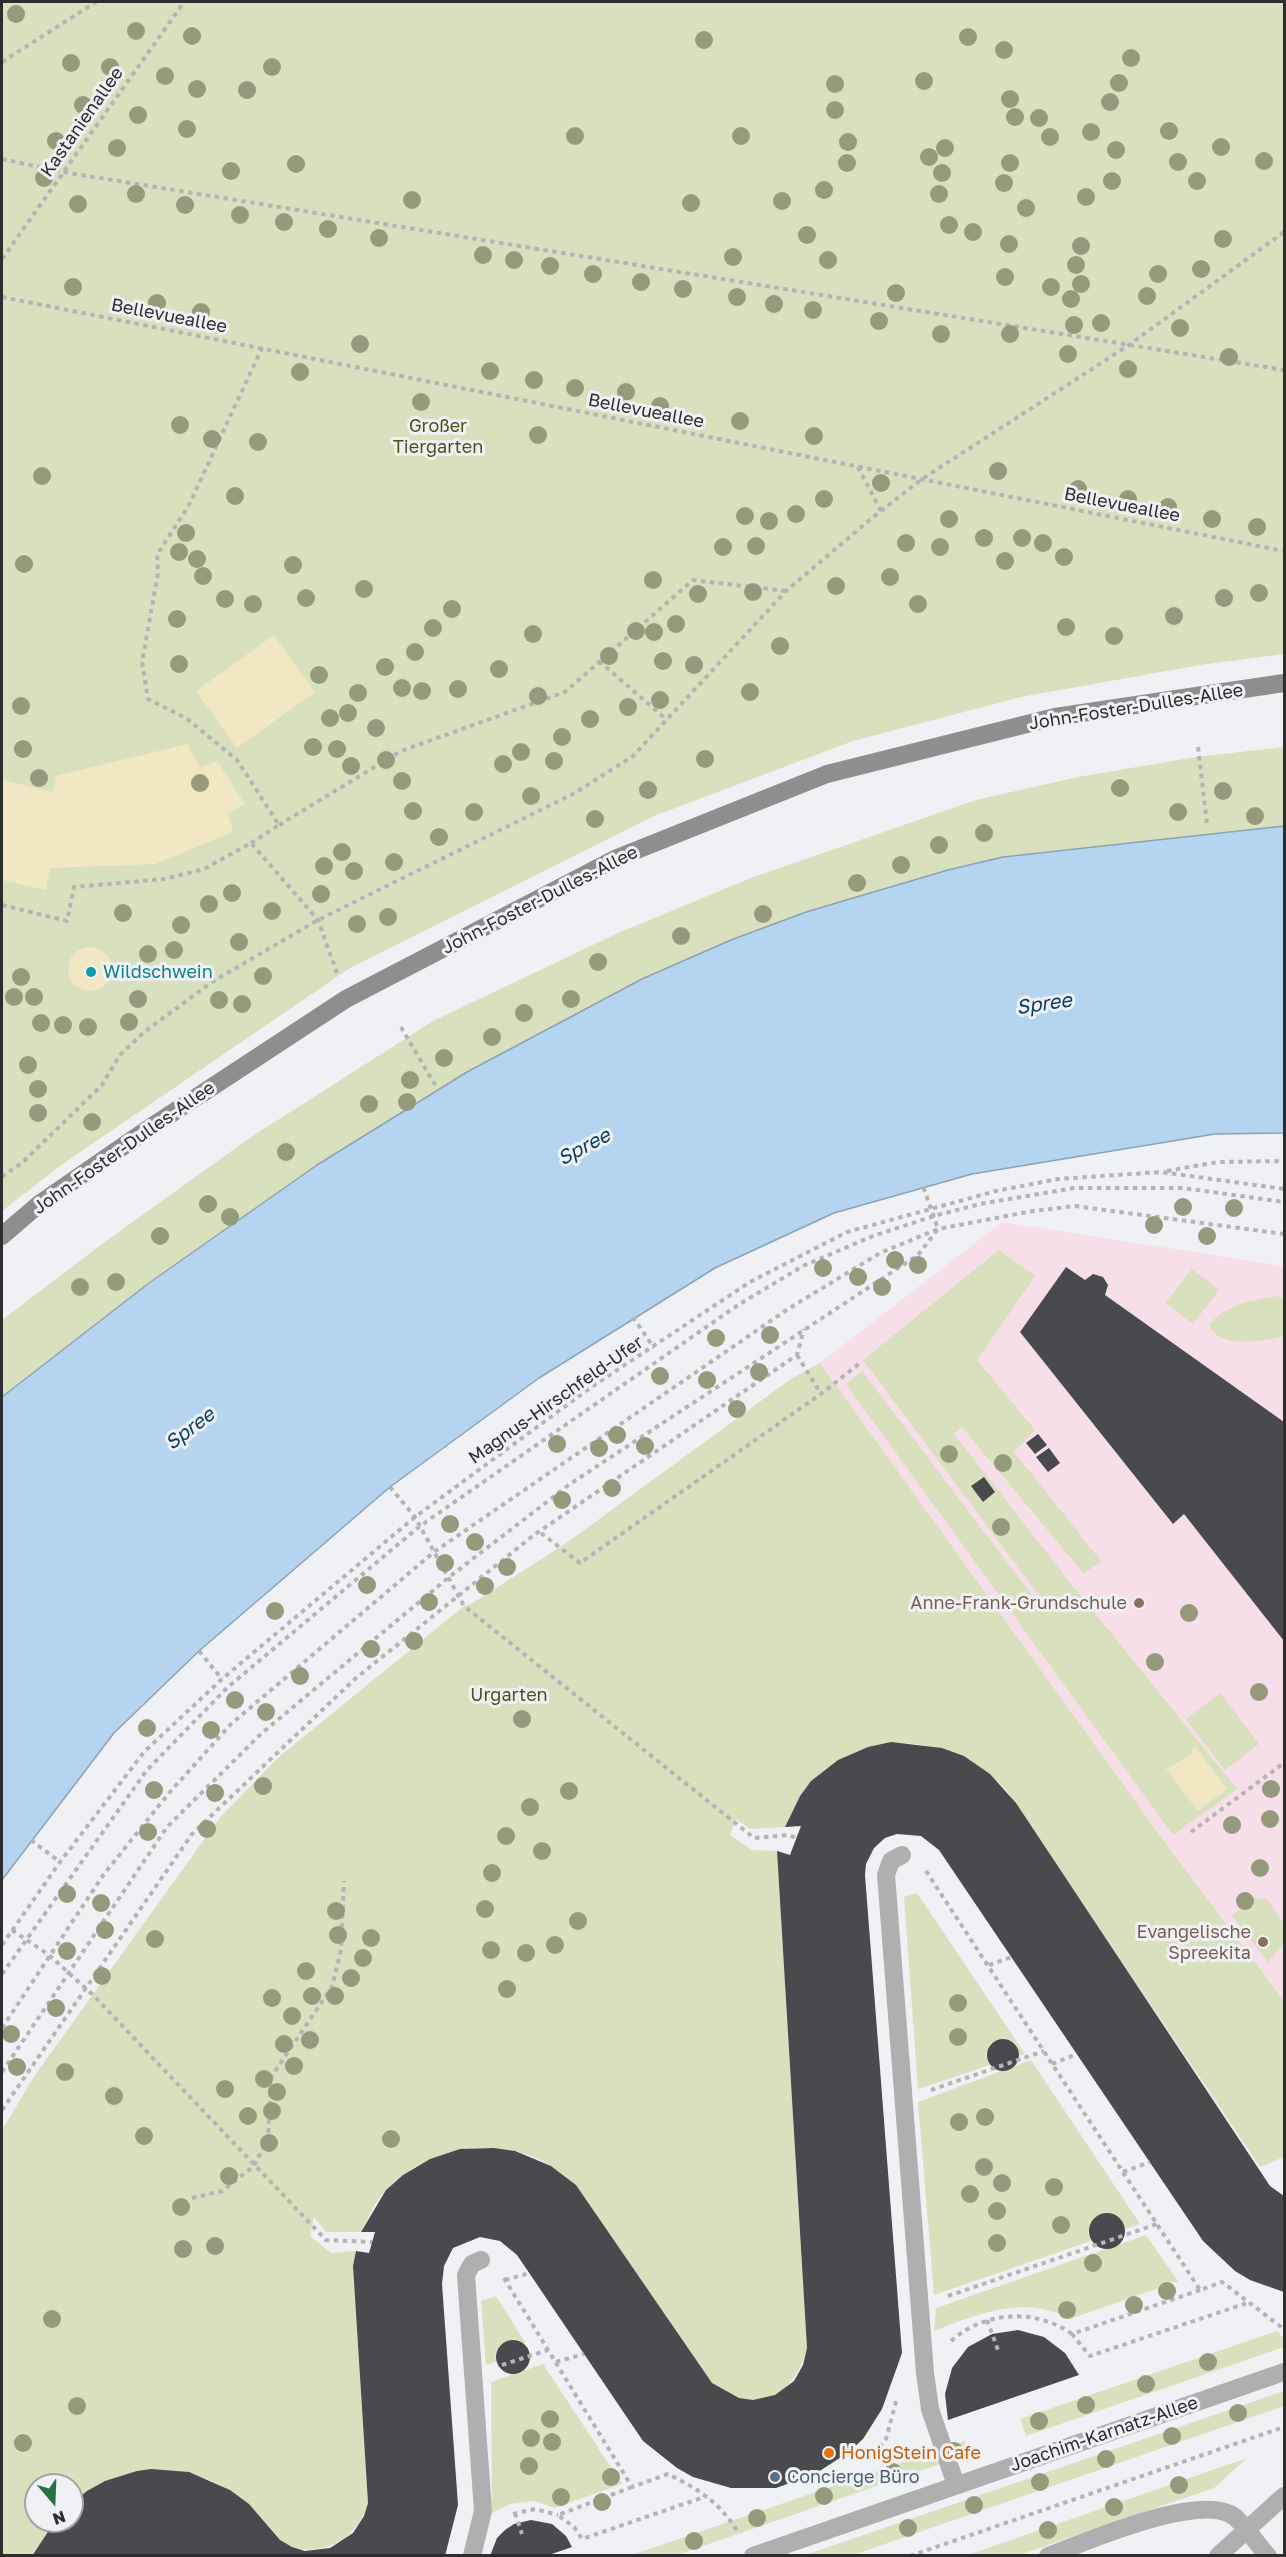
<!DOCTYPE html>
<html>
<head>
<meta charset="utf-8">
<style>
  body { margin:0 }
  #map { position:relative; width:1286px; height:2557px; overflow:hidden; background:#f0f1f4; font-family:"Golos Text",sans-serif }
  canvas { display:block }
  .frame { position:absolute; inset:0; border:3px solid #2d2d2f; pointer-events:none }
  .north { position:absolute; left:24px; top:2473px; width:60px; height:60px; box-sizing:border-box; background:#f0f1f4; border:2px solid #a2a3a5; border-radius:50%; rotate:161deg; font-size:16px; font-weight:700; line-height:24px; text-align:center; color:#2d2d2f }
  .north::after { content:''; display:block; margin:auto; width:21px; height:27px; background:#237343; clip-path:polygon(50% 0,100% 100%,50% 72%,0 100%) }
</style>
</head>
<body>
<div id="map">
<canvas width="1286" height="2557"></canvas>
<div class="frame"></div>
<div class="north">N</div>
</div>
<script>
const ctx = document.querySelector('canvas').getContext('2d');
ctx.lineJoin = 'round';
function paint(path, color) { ctx.fillStyle = color; ctx.fill(path, 'evenodd'); }
function trace(path, color, width, dash) { ctx.strokeStyle = color; ctx.lineWidth = width; ctx.lineCap = dash ? 'butt' : 'round'; ctx.setLineDash(dash || []); ctx.stroke(path); }
function write(font, color, halo, rows, align = 'center') {
  ctx.font = font + ' "Golos Text",sans-serif'; ctx.lineWidth = 6; ctx.setLineDash([]); ctx.textBaseline = 'middle'; ctx.strokeStyle = halo; ctx.fillStyle = color; for (const [text, x, y, turn = 0] of rows) {
    ctx.save(); ctx.translate(x, y); ctx.rotate((+turn || 0) * Math.PI / 180); ctx.textAlign = isNaN(turn) ? turn : align; if (halo) ctx.strokeText(text, 0, 0); ctx.fillText(text, 0, 0); ctx.restore();
  }
}
paint(new Path2D(`
  M1002,1222L1284,1266V2001L1169,1848L820,1363Z`), '#f7dfea');
paint(new Path2D(`
  M2,2H1284V654L1200,665L1021,697L853,741L654,816L350,968L64,1163L2,1211Z
  M1284,747V826L1004,857L948,870L806,912L731,940L642,979L567,1018L317,1165L149,1283L2,1397V1320L98,1247L248,1139L433,1021L618,933L751,878L976,800L1078,777L1196,757Z
  M999,1250L1035,1276L977,1360L1035,1430L1014,1452L1101,1561L1084,1574L962,1427L954,1434L1068,1580L1237,1789L1173,1835L846,1384L862,1371L1038,1603L1043,1601L863,1360Z
  M1192,1269L1219,1290L1193,1324L1165,1303Z
  M1275,1296L1284,1298V1336C1264,1341 1219,1350 1209,1325C1226,1304 1250,1301 1275,1296Z
  M820,1363L1169,1848L1284,2001V2157L1260,2167L1005,1788C950,1736 872,1724 813,1780C799,1792 793,1811 785,1827L750,1829L736,1819L730,1835L752,1850L777,1851L807,2348C800,2378 773,2413 737,2397C728,2394 720,2388 712,2383L576,2185C564,2175 552,2165 538,2159C487,2136 427,2149 388,2188C376,2200 368,2217 361,2232H326L314,2217L310,2236L331,2253L356,2251L353,2266L368,2503C359,2535 328,2557 292,2547C272,2539 263,2517 247,2503C195,2458 124,2462 72,2503V2485H36V2521H55L32,2555H2V2130L35,2075L221,1816L280,1756L464,1606L471,1604L565,1544L791,1379Z
  M1220,1693L1259,1744L1225,1770L1186,1719Z
  M917,1893L1025,2054L1020,2055L1016,2044L1005,2038L991,2043L986,2054L990,2065L918,2089L904,1897Z
  M1253,1898L1267,1899L1284,1924V1944L1268,1962L1232,1916Z
  M1031,2060L1140,2224L1125,2229L1122,2221L1108,2212L1095,2217L1088,2233L1091,2241L934,2295L918,2102Z
  M1146,2235L1178,2281L1070,2319C1024,2294 978,2314 934,2331L936,2308Z
  M496,2296L526,2344L515,2339L501,2344L495,2354L498,2361L486,2365L481,2301Z
  M1277,2331L1284,2339V2347L1026,2436L1020,2419Z
  M543,2364L622,2484L555,2508L535,2501L510,2504L492,2513L491,2382Z
  M1284,2391V2406L853,2555H805Z
  M965,2441L969,2454L677,2555L629,2556Z
  M1247,2458L1214,2488L1019,2555L965,2556Z`), '#d9e0bd');
paint(new Path2D(`
  M274,635L315,692L237,748L196,691Z
  M187,744L200,768L217,761L245,804L228,814L233,832L155,864L50,868L46,890L2,880V780L53,792L56,776Z
  M68 969a22 22 0 1 1 44 0a22 22 0 1 1-44 0Z
  M1196,1747L1227,1789L1198,1811L1166,1769L1193,1753L1191,1750Z`), '#f1e7c2');
const water = new Path2D(`
  M1284,826V1133L1215,1134L972,1174L834,1213L715,1268L539,1378L390,1487L199,1651L114,1733L2,1880V1397L149,1283L317,1165L467,1072L642,979L731,940L806,912L948,870L1003,857Z`);
paint(water, '#b5d4ef');
trace(water, '#8ca2b5', 1.5);
paint(new Path2D(`
  M1066,1267L1085,1280L1093,1274L1103,1277L1108,1285L1105,1295L1284,1422V1641L1184,1514L1173,1524L1020,1332Z
  M1038,1434L1047,1445L1035,1454L1026,1443Z
  M1049,1448L1060,1463L1048,1472L1036,1457Z
  M984,1477L995,1492L983,1502L971,1486Z
  M891,1742L942,1748L964,1756L990,1774L1016,1803L1270,2186L1284,2196V2292L1250,2280L1235,2271L1203,2241L939,1850L921,1836L897,1834L885,1838L874,1848L866,1864L865,1875L902,2353L882,2409L863,2439L849,2452L815,2474L776,2488H731L693,2477L677,2468L643,2441L517,2255L500,2241L480,2237L453,2248L444,2266L442,2284L458,2505L445,2556H32L55,2521H72V2503L87,2491L105,2481L137,2471L151,2469L189,2472L230,2490L249,2504L280,2540L292,2547L305,2551L330,2548L353,2533L364,2516L368,2503L353,2266L356,2251L369,2253L375,2232H361L386,2190L403,2175L430,2159L460,2149L494,2148L515,2151L551,2166L576,2185L712,2383L739,2398L753,2400L775,2395L794,2381L803,2365L807,2348L777,1851L790,1855L801,1826L785,1827L800,1796L811,1781L838,1760L868,1747Z
  M987 2055a16 16 0 1 1 32 0a16 16 0 1 1-32 0Z
  M1089 2231a18 18 0 1 1 36 0a18 18 0 1 1-36 0Z
  M1018,2330L1044,2337L1065,2353L1079,2375L948,2420L945,2394L952,2368L968,2347L992,2334Z
  M496 2357a17 17 0 1 1 34 0a17 17 0 1 1-34 0Z
  M531,2520L552,2524L566,2536L572,2547L546,2556H490L497,2538L505,2530L514,2524Z`), '#494a4d');
trace(new Path2D(`
  M2,62L96,2
  M2,159L63,172L1284,370
  M2,259L184,2
  M2,297L1284,551
  M858,467L881,511
  M599,661L667,720
  M1198,747L1207,824
  M279,825L401,751L565,692L693,580L786,591
  M251,843L279,825L237,760L186,718L148,699L142,662L158,573L157,555L189,505L262,348
  M2,905L67,921L74,887L164,879L204,869L251,843L318,920L337,973
  M401,1027L438,1090
  M1167,1171L1218,1162L1284,1161
  M2,1177L24,1161L102,1085L119,1056L143,1033L212,982L318,920L575,793L633,756L786,591L872,518L922,479L1129,345L1284,232
  M633,1317L654,1348
  M797,1355L821,1394
  M390,1487L415,1517L464,1606L754,1838L789,1835L796,1838
  M541,1533L580,1563L821,1394L860,1363
  M199,1651L222,1679
  M1191,1832L1284,1763
  M31,1840L60,1862
  M926,1871L1200,2290L1222,2282L1284,2329
  M12,1930L49,1955L93,1995L326,2240L372,2242
  M2,1945L60,1862L144,1752L222,1679L415,1517L590,1388L750,1282L847,1232L996,1191L1058,1179L1161,1172L1284,1189
  M989,1965L1012,1957
  M2,1974L147,1770L228,1687L420,1526L738,1305L803,1266L873,1236L934,1216L980,1204L1074,1188H1183L1284,1202
  M2,2028L104,1874L170,1792L231,1724L434,1552L788,1309L880,1253L938,1229L1033,1211L1075,1206L1284,1234
  M1052,2064L1077,2054
  M2,2072L167,1827L262,1733L448,1578L570,1484L918,1255L938,1229L923,1186
  M931,2090L1044,2051
  M2,2110L192,1834L356,1678L534,1535L797,1355L804,1329
  M1123,2172L1150,2162
  M192,2198L222,2191L254,2166L268,2138L271,2077L332,1987L341,1950L344,1881
  M504,2278L632,2487L668,2474C700,2490 719,2502 738,2532
  M505,2280L530,2273
  M1200,2290L1072,2334L1090,2356L1250,2302
  M948,2296L1157,2224
  M987,2320L998,2350
  M951,2341C985,2311 1035,2308 1072,2334
  M556,2362L584,2354
  M502,2365L548,2350
  M868,2461L886,2439L897,2398
  M632,2487L558,2515L574,2527L582,2539L707,2496
  M515,2513L522,2534
  M513,2514L535,2509L558,2515
  M910,2556L1284,2427`), '#b3b4b6', 4, [4.5, 4.5]);
trace(new Path2D(`
  M902,1855L891,1861L886,1875L925,2373L930,2409L956,2485
  M472,2556L483,2511L466,2275L472,2264L481,2260`), '#b0aeae', 18);
trace(new Path2D(`
  M753,2556L1284,2372
  M1048,2556C1086,2542 1201,2491 1235,2517C1245,2526 1258,2545 1268,2556
  M1218,2556L1284,2496`), '#b0aeae', 18);
trace(new Path2D(`
  M2,1236L38,1205L148,1129L346,999L617,858L827,774L1055,717L1284,683`), '#908d8e', 18);
ctx.fillStyle = '#959a7c';
for (const [x, y] of [
  [16,14],
  [136,31],
  [192,36],
  [968,37],
  [704,40],
  [1004,50],
  [1131,58],
  [71,63],
  [110,67],
  [272,67],
  [165,76],
  [924,81],
  [1119,83],
  [835,84],
  [197,89],
  [247,90],
  [1010,99],
  [1110,102],
  [83,105],
  [835,110],
  [138,115],
  [1015,117],
  [1039,118],
  [187,129],
  [1169,131],
  [1091,132],
  [575,136],
  [741,136],
  [1050,137],
  [56,141],
  [848,142],
  [1221,147],
  [117,148],
  [945,148],
  [1116,150],
  [929,157],
  [1264,161],
  [1178,162],
  [847,163],
  [1010,163],
  [296,164],
  [231,171],
  [942,173],
  [44,178],
  [1112,181],
  [1197,181],
  [1004,183],
  [824,190],
  [136,194],
  [939,194],
  [1086,197],
  [412,200],
  [782,201],
  [691,203],
  [78,204],
  [185,205],
  [1026,208],
  [240,215],
  [284,222],
  [949,225],
  [328,229],
  [973,232],
  [807,235],
  [379,238],
  [1223,239],
  [1009,244],
  [1081,246],
  [483,255],
  [733,257],
  [514,260],
  [828,260],
  [1076,265],
  [550,266],
  [1201,269],
  [593,274],
  [1158,274],
  [1005,277],
  [641,282],
  [1081,284],
  [73,287],
  [1051,287],
  [683,289],
  [896,293],
  [1147,296],
  [737,297],
  [1071,299],
  [157,303],
  [774,304],
  [813,310],
  [201,312],
  [879,321],
  [1101,323],
  [1074,325],
  [1180,328],
  [941,334],
  [1010,334],
  [360,344],
  [1068,354],
  [1229,357],
  [1128,369],
  [490,371],
  [300,372],
  [534,380],
  [575,388],
  [626,392],
  [421,402],
  [660,406],
  [740,421],
  [180,425],
  [538,435],
  [814,436],
  [212,439],
  [258,442],
  [998,471],
  [42,476],
  [881,483],
  [1078,489],
  [235,496],
  [824,499],
  [1128,499],
  [1168,507],
  [796,514],
  [745,516],
  [949,519],
  [1212,519],
  [769,521],
  [1257,527],
  [186,533],
  [984,538],
  [1022,538],
  [906,543],
  [1043,543],
  [756,546],
  [723,547],
  [940,547],
  [179,552],
  [1064,557],
  [197,559],
  [1005,561],
  [24,564],
  [293,565],
  [203,576],
  [890,577],
  [653,580],
  [836,586],
  [364,589],
  [753,592],
  [1259,593],
  [698,594],
  [306,598],
  [1224,598],
  [225,599],
  [253,604],
  [918,604],
  [452,609],
  [1174,616],
  [177,619],
  [676,624],
  [1066,627],
  [433,628],
  [636,631],
  [654,632],
  [533,634],
  [1114,636],
  [780,646],
  [415,652],
  [609,656],
  [663,661],
  [179,664],
  [694,665],
  [385,667],
  [499,669],
  [319,675],
  [402,688],
  [458,689],
  [422,691],
  [750,692],
  [358,693],
  [538,696],
  [660,700],
  [21,706],
  [628,707],
  [348,713],
  [330,718],
  [590,719],
  [376,728],
  [562,737],
  [313,747],
  [23,749],
  [337,749],
  [521,752],
  [705,759],
  [386,760],
  [554,761],
  [503,764],
  [351,766],
  [39,778],
  [402,781],
  [200,783],
  [1120,788],
  [648,790],
  [1223,791],
  [531,796],
  [413,811],
  [474,812],
  [1178,812],
  [1255,816],
  [595,819],
  [984,833],
  [439,837],
  [939,845],
  [342,852],
  [394,862],
  [901,865],
  [324,866],
  [354,871],
  [857,883],
  [232,893],
  [321,894],
  [209,904],
  [272,911],
  [123,913],
  [763,914],
  [388,917],
  [357,924],
  [181,925],
  [681,936],
  [239,942],
  [174,950],
  [148,954],
  [598,962],
  [263,976],
  [21,977],
  [14,997],
  [34,997],
  [138,999],
  [571,999],
  [219,1000],
  [242,1004],
  [524,1013],
  [129,1022],
  [41,1023],
  [63,1025],
  [88,1027],
  [492,1037],
  [444,1058],
  [28,1065],
  [410,1080],
  [38,1089],
  [407,1102],
  [369,1104],
  [38,1113],
  [92,1122],
  [286,1152],
  [208,1204],
  [1183,1207],
  [1234,1208],
  [230,1217],
  [1154,1225],
  [160,1236],
  [1207,1236],
  [895,1260],
  [918,1265],
  [823,1268],
  [858,1277],
  [116,1282],
  [80,1287],
  [882,1287],
  [770,1335],
  [716,1338],
  [759,1372],
  [660,1376],
  [707,1380],
  [737,1409],
  [617,1435],
  [557,1444],
  [645,1446],
  [599,1448],
  [949,1454],
  [1003,1463],
  [612,1488],
  [562,1500],
  [450,1524],
  [1001,1527],
  [475,1542],
  [445,1563],
  [507,1567],
  [367,1585],
  [485,1586],
  [429,1602],
  [275,1611],
  [1189,1613],
  [414,1641],
  [371,1649],
  [1155,1662],
  [300,1676],
  [1259,1692],
  [235,1700],
  [266,1712],
  [522,1719],
  [147,1728],
  [211,1730],
  [263,1786],
  [1271,1789],
  [154,1790],
  [569,1791],
  [215,1793],
  [530,1807],
  [1270,1819],
  [1232,1825],
  [207,1829],
  [148,1832],
  [506,1836],
  [542,1851],
  [1260,1868],
  [492,1873],
  [67,1894],
  [1245,1901],
  [101,1903],
  [485,1909],
  [336,1911],
  [578,1921],
  [105,1930],
  [338,1935],
  [371,1938],
  [155,1939],
  [555,1945],
  [491,1950],
  [67,1951],
  [526,1953],
  [363,1958],
  [306,1971],
  [102,1976],
  [351,1978],
  [507,1989],
  [312,1996],
  [335,1996],
  [272,1998],
  [958,2003],
  [56,2008],
  [292,2016],
  [11,2034],
  [958,2037],
  [310,2040],
  [284,2044],
  [294,2066],
  [17,2067],
  [65,2072],
  [264,2079],
  [225,2089],
  [277,2092],
  [114,2096],
  [272,2111],
  [248,2116],
  [985,2117],
  [959,2122],
  [144,2136],
  [391,2139],
  [269,2143],
  [984,2167],
  [229,2176],
  [1002,2183],
  [1054,2187],
  [970,2194],
  [181,2207],
  [997,2211],
  [1061,2225],
  [997,2243],
  [215,2246],
  [183,2249],
  [1093,2263],
  [1167,2291],
  [1134,2305],
  [1067,2310],
  [52,2319],
  [1208,2362],
  [1146,2384],
  [1086,2405],
  [77,2406],
  [1238,2413],
  [550,2419],
  [1039,2421],
  [1172,2436],
  [531,2438],
  [552,2442],
  [23,2443],
  [954,2451],
  [1106,2459],
  [529,2466],
  [893,2472],
  [611,2477],
  [1040,2482],
  [1179,2485],
  [824,2496],
  [561,2497],
  [602,2502],
  [974,2505],
  [1114,2507],
  [757,2518],
  [908,2528],
  [1048,2530],
  [694,2541]
]) { ctx.beginPath(); ctx.arc(x, y, 9, 0, 2 * Math.PI); ctx.fill(); }
for (const [x, y, r, color] of [
  [91,972,6,"#0f9aa8"],
  [1139,1603,6,"#8d6e63"],
  [1263,1942,6,"#8d6e63"],
  [829,2453,6,"#e8710a"],
  [775,2477,6,"#5c6f8a"]
]) { const dot = new Path2D(); dot.arc(x, y, r, 0, 2 * Math.PI); ctx.fillStyle = color; ctx.fill(dot); trace(dot, '#f0f1f4', 2); }
write('18px', '#2d2d2f', '#f0f1f4', [
  ["Kastanienallee",82,122,-55],
  ["Bellevueallee",169,316,11],
  ["Bellevueallee",646,411,11],
  ["Bellevueallee",1122,505,11],
  ["John-Foster-Dulles-Allee",1136,707,-9],
  ["John-Foster-Dulles-Allee",540,900,-27],
  ["John-Foster-Dulles-Allee",124,1148,-35],
  ["Magnus-Hirschfeld-Ufer",556,1400,-35],
  ["Joachim-Karnatz-Allee",1104,2434,-19]
]);
write('18px', '#4b5319', '#f0f1f4', [
  ["Großer",438,426],
  ["Tiergarten",438,447],
  ["Urgarten",509,1695]
]);
write('18px', '#0d838f', '#f0f1f4', [
  ["Wildschwein",103,972]
], 'left');
write('18px', '#785e54', '#f0f1f4', [
  ["Anne-Frank-Grundschule",1127,1603],
  ["Evangelische",1251,1932],
  ["Spreekita",1251,1953]
], 'right');
write('18px', '#c56008', '#f0f1f4', [
  ["HonigStein Cafe",841,2453]
], 'left');
write('18px', '#4e5e75', '#f0f1f4', [
  ["Concierge Büro",787,2477]
], 'left');
write('italic 20px', '#0b3f62', '#f0f1f4', [
  ["Spree",1044,1004,-8],
  ["Spree",584,1147,-28],
  ["Spree",190,1429,-37]
]);
</script>
</body>
</html>
